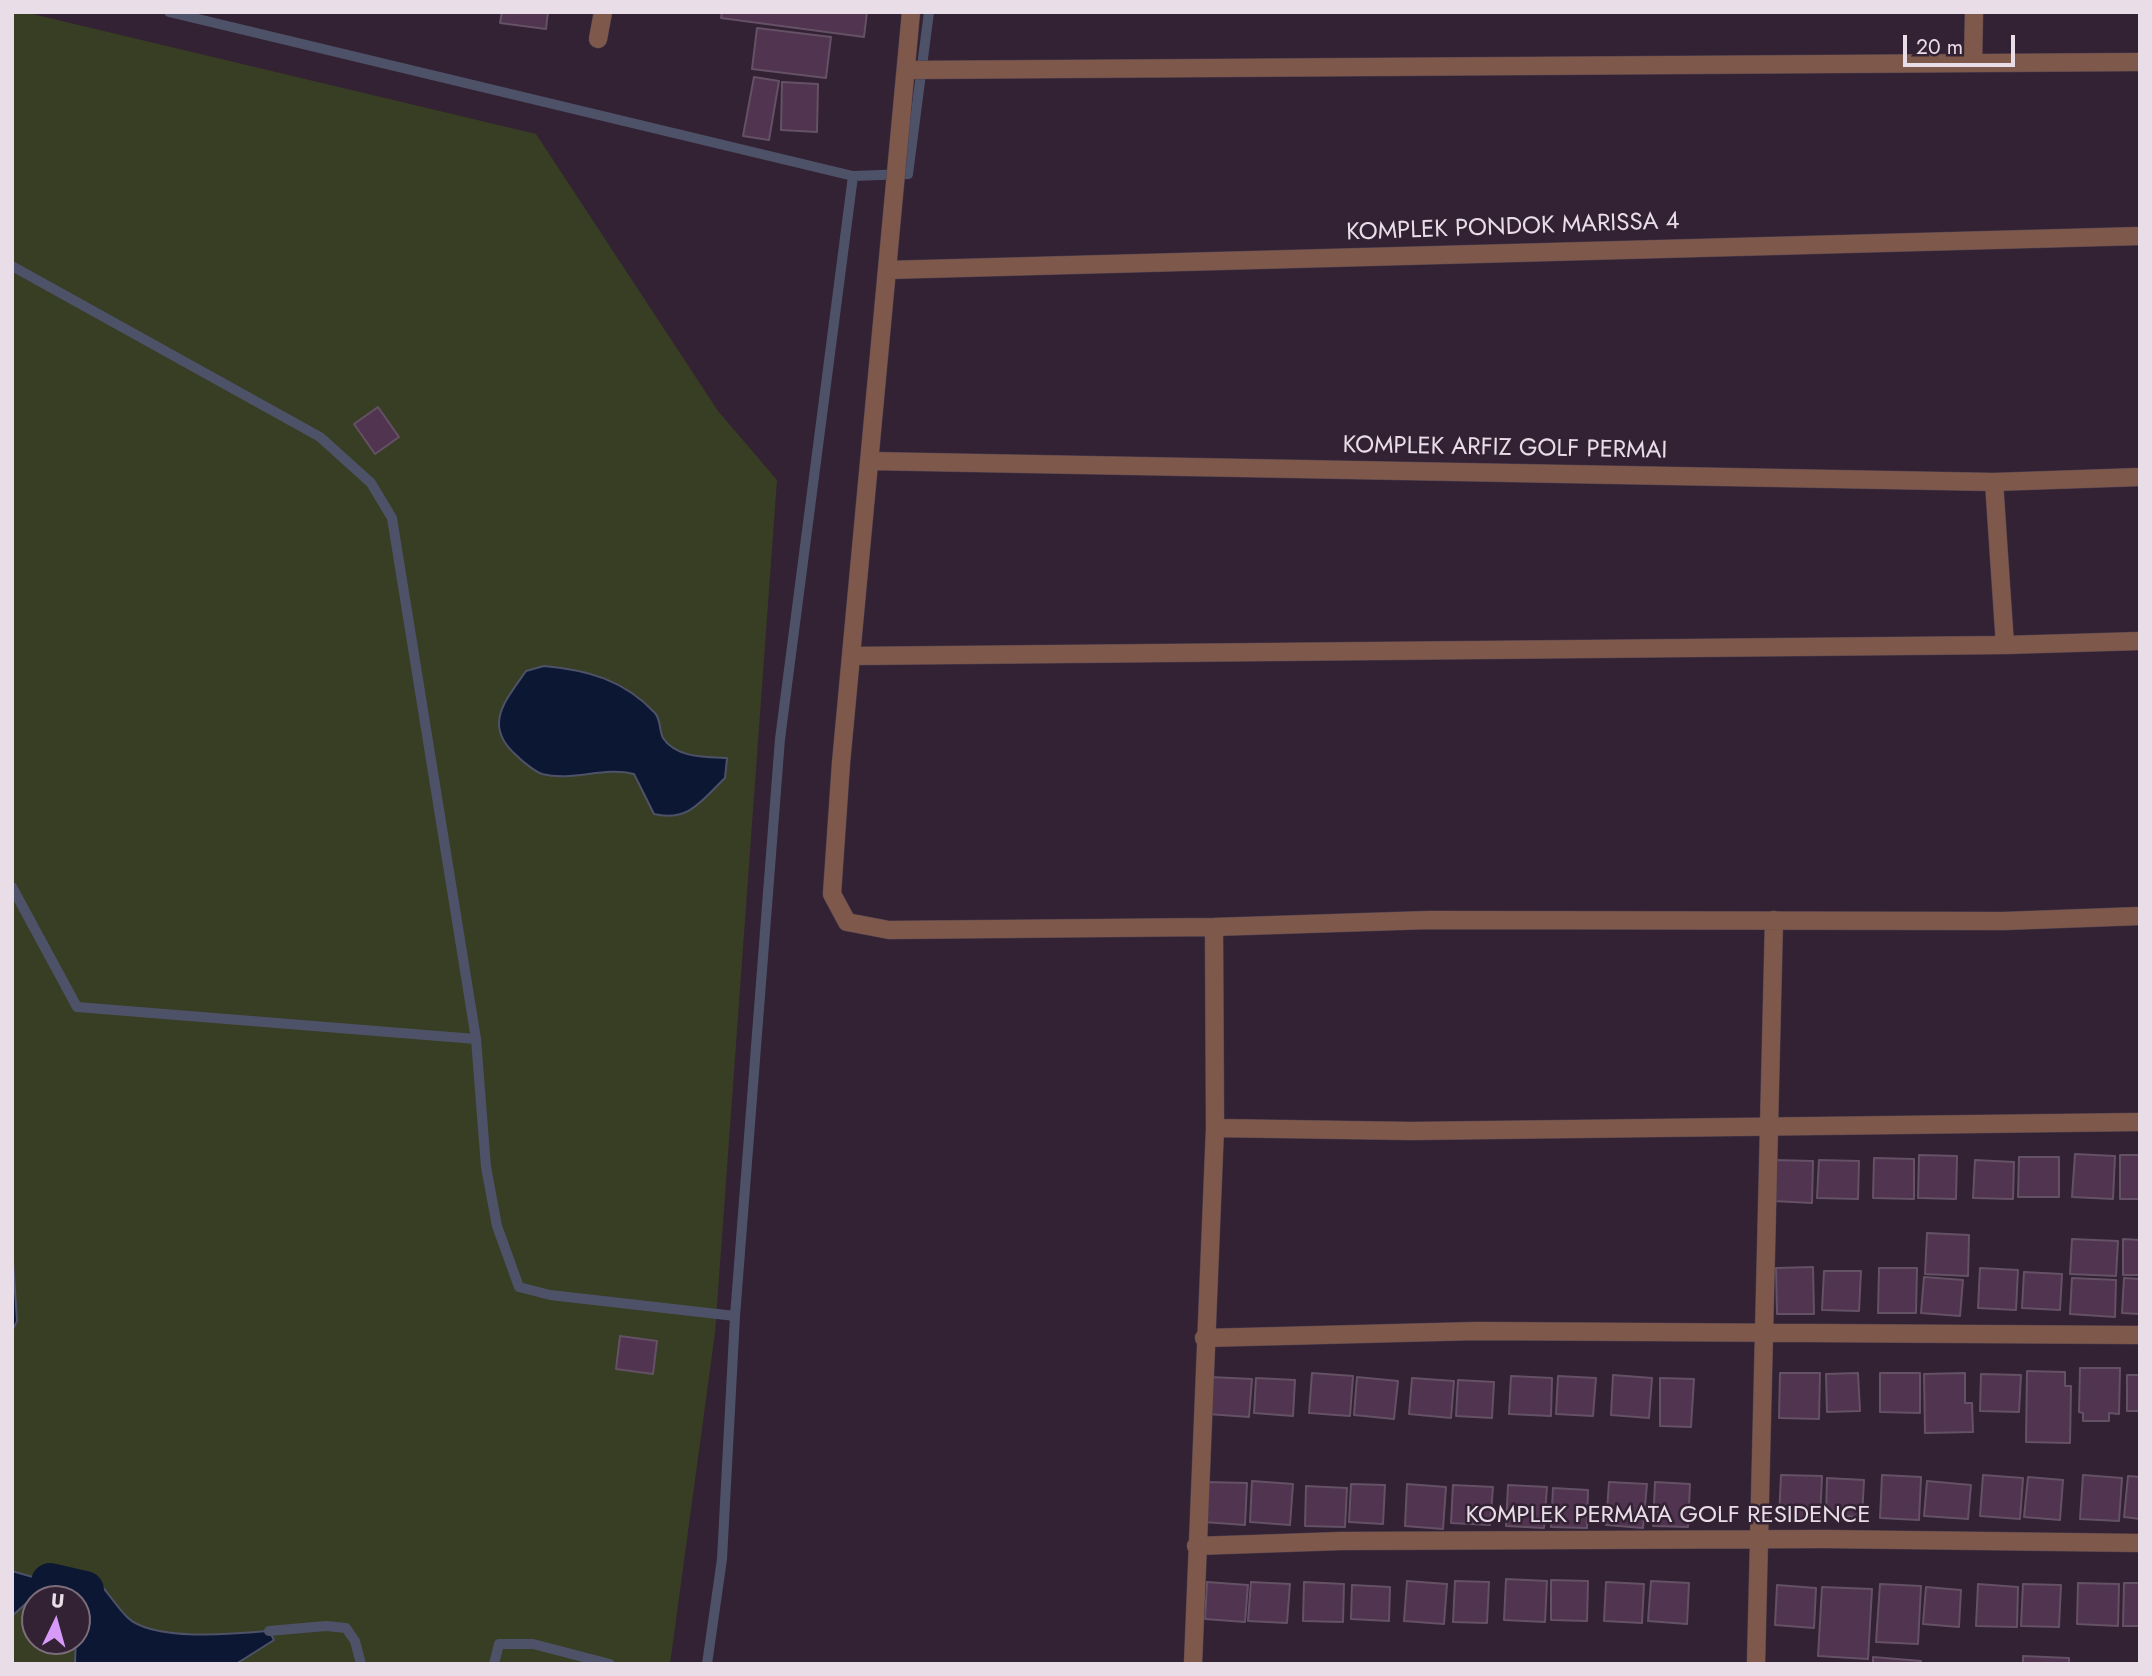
<!DOCTYPE html>
<html>
<head>
<meta charset="utf-8">
<style>
  body { margin:0 }
  #map { position:relative; width:2152px; height:1676px; overflow:hidden; background:#323; font-family:Jost,sans-serif }
  canvas { display:block }
  .frame { position:absolute; inset:0; border:14px solid #e9dde8; pointer-events:none }
  .north { position:absolute; left:21px; top:1585px; width:70px; height:70px; box-sizing:border-box; background:#323; border:2px solid #7c6d7b; border-radius:50%; rotate:5deg; font-size:19px; font-weight:700; line-height:28px; text-align:center; color:#e9dde8 }
  .north::after { content:''; display:block; margin:auto; width:24px; height:32px; background:#d89af8; clip-path:polygon(50% 0,100% 100%,50% 72%,0 100%) }
  .scale { position:absolute; left:1903px; top:35px; width:112px; height:32px; box-sizing:border-box; border:4px solid #e9dde8; border-top:0; padding-left:9px; font-size:21px; line-height:24px; white-space:nowrap; color:#e9dde8; -webkit-text-stroke:5px #323; paint-order:stroke }
</style>
</head>
<body>
<div id="map">
<canvas width="2152" height="1676"></canvas>
<div class="frame"></div>
<div class="north">U</div>
<div class="scale">20 m</div>
</div>
<script>
const ctx = document.querySelector('canvas').getContext('2d');
ctx.lineJoin = 'round';
function paint(path, color) { ctx.fillStyle = color; ctx.fill(path, 'evenodd'); }
function trace(path, color, width, dash) { ctx.strokeStyle = color; ctx.lineWidth = width; ctx.lineCap = dash ? 'butt' : 'round'; ctx.setLineDash(dash || []); ctx.stroke(path); }
function write(font, color, halo, rows, align = 'center') {
  ctx.font = font + ' Jost,sans-serif'; ctx.lineWidth = 5; ctx.setLineDash([]); ctx.textBaseline = 'middle'; ctx.strokeStyle = halo; ctx.fillStyle = color; for (const [text, x, y, turn = 0] of rows) {
    ctx.save(); ctx.translate(x, y); ctx.rotate((+turn || 0) * Math.PI / 180); ctx.textAlign = isNaN(turn) ? turn : align; if (halo) ctx.strokeText(text, 0, 0); ctx.fillText(text, 0, 0); ctx.restore();
  }
}
paint(new Path2D(`
  M12,12H24L536,134L718,411L777,480L715,1333L670,1664H12ZM35,1599H77V1641H35Z`), '#383e23');
const water = new Path2D(`
  M544,666C588,670 624,680 655,713C661,720 659,730 663,738C676,758 706,757 727,758L725,778C701,801 689,822 654,814L634,774C604,766 573,782 542,774C534,771 522,761 516,755C482,725 506,700 526,671Z
  M12,1245L17,1321L12,1331Z
  M12,1571L50,1582L12,1616Z
  M96,1579C107,1591 116,1606 127,1617C152,1642 236,1634 269,1631L274,1640L236,1664H75L77,1604L79,1596Z`);
paint(water, '#0b1733');
trace(water, '#4e5269', 2);
trace(new Path2D(`
  M169,12L853,176L908,174L929,12
  M12,266L320,437L371,483L392,518L476,1039L486,1167L497,1226L519,1287L550,1295L735,1316
  M12,887L77,1007L476,1039
  M269,1631L326,1626L346,1628L355,1641L361,1664
  M494,1664L499,1644H533L610,1664
  M707,1664L722,1559L735,1316L780,739L853,176`), '#4e5269', 10);
trace(new Path2D(`
  M50,1582L85,1590`), '#0b1733', 38);
const building = new Path2D(`
  M502,12H548L546,29L500,23Z
  M722,12H867L864,37L721,18Z
  M757,28L831,37L826,78L752,69Z
  M754,77L779,81L769,140L743,136Z
  M782,82L818,84L817,132L781,130Z
  M378,407L399,437L375,454L354,424Z
  M2075,1154L2115,1156L2113,1199L2072,1197Z
  M1919,1155L1957,1156L1956,1199L1918,1198Z
  M2120,1155H2140V1199H2120Z
  M2019,1157H2059V1197H2018Z
  M1874,1158L1914,1159V1199L1873,1198Z
  M1775,1160L1813,1161L1812,1203L1773,1201Z
  M1819,1160L1859,1161L1858,1199L1817,1198Z
  M1975,1160L2014,1162L2013,1199L1973,1198Z
  M1927,1233L1969,1235L1968,1276L1925,1274Z
  M2072,1239L2118,1241L2116,1276L2070,1274Z
  M2123,1239L2140,1240V1275H2123Z
  M1813,1267L1814,1314H1777L1776,1268Z
  M1879,1268H1917L1916,1313H1878Z
  M1980,1268L2018,1270L2016,1310L1978,1308Z
  M1824,1271H1861L1859,1311L1822,1310Z
  M2024,1272L2062,1274L2060,1310L2022,1308Z
  M1924,1277L1963,1280L1960,1316L1921,1313Z
  M2072,1278L2116,1280L2115,1317L2070,1314Z
  M2124,1278L2140,1279V1314L2122,1313Z
  M620,1336L657,1341L653,1374L616,1369Z
  M2080,1368H2120L2119,1414L2109,1413V1421H2083V1413L2079,1412Z
  M2027,1371L2065,1372V1386H2071L2070,1443L2026,1442Z
  M1312,1373L1353,1376L1350,1416L1309,1413Z
  M1780,1373H1820L1819,1419L1779,1418Z
  M1858,1373L1860,1411L1827,1412L1826,1374Z
  M1880,1373H1920V1413L1880,1412Z
  M1965,1373V1403H1972L1973,1432L1925,1433L1924,1374Z
  M1981,1374L2021,1375L2019,1412L1980,1411Z
  M1613,1375L1652,1378L1649,1418L1611,1415Z
  M2127,1375H2140V1411H2127Z
  M1511,1376L1552,1378L1551,1416L1509,1414Z
  M1558,1376L1596,1378L1593,1416L1556,1414Z
  M1211,1377L1252,1379L1249,1417L1208,1414Z
  M1357,1377L1398,1381L1394,1419L1354,1415Z
  M1256,1378L1295,1380L1293,1416L1254,1413Z
  M1412,1378L1454,1381L1451,1418L1409,1414Z
  M1660,1378L1694,1379L1691,1427L1660,1426Z
  M1458,1380L1494,1382L1492,1418L1456,1416Z
  M1781,1475L1822,1476L1820,1519L1779,1518Z
  M1882,1475L1921,1477L1919,1520L1880,1518Z
  M1983,1475L2023,1478L2020,1519L1980,1516Z
  M2083,1475L2122,1478L2119,1521L2080,1519Z
  M2128,1476L2140,1477V1519L2124,1517Z
  M2028,1477L2063,1480L2060,1520L2024,1517Z
  M1827,1478L1864,1480L1862,1517L1826,1515Z
  M1252,1481L1293,1484L1290,1525L1250,1522Z
  M1927,1481L1971,1485L1968,1519L1924,1516Z
  M1206,1482L1247,1483L1245,1525L1204,1522Z
  M1609,1482L1647,1484L1643,1528L1606,1525Z
  M1655,1482L1690,1484L1688,1527L1653,1526Z
  M1351,1484L1385,1485L1383,1524L1349,1522Z
  M1407,1484L1446,1487L1443,1529L1405,1526Z
  M1453,1485L1493,1487L1490,1525L1451,1523Z
  M1508,1485L1547,1487L1544,1528L1506,1526Z
  M1306,1486L1347,1488L1345,1527L1305,1526Z
  M1553,1488L1588,1490L1587,1528L1551,1527Z
  M1506,1579L1547,1581L1545,1622L1504,1620Z
  M1551,1580L1588,1581L1587,1621L1551,1620Z
  M1407,1581L1447,1584L1444,1624L1404,1621Z
  M1455,1581L1489,1582L1487,1623L1453,1622Z
  M1651,1581L1689,1583L1687,1624L1648,1621Z
  M1207,1582L1248,1585L1245,1622L1205,1619Z
  M1251,1582L1290,1584L1287,1623L1248,1621Z
  M1304,1582L1344,1584L1343,1622L1303,1621Z
  M1606,1582L1644,1584L1642,1623L1604,1621Z
  M2078,1583L2119,1584L2118,1626L2077,1624Z
  M2124,1583H2140V1626H2123Z
  M1880,1584L1921,1586L1918,1644L1876,1642Z
  M1978,1584L2018,1587L2017,1627L1976,1626Z
  M2023,1584L2061,1585L2059,1627L2021,1626Z
  M1352,1585L1390,1587L1389,1621L1351,1619Z
  M1777,1585L1816,1588L1814,1628L1775,1625Z
  M1822,1587L1872,1589L1868,1659L1818,1656Z
  M1926,1587L1961,1590L1959,1627L1923,1624Z
  M2023,1656L2069,1658V1664H2023Z
  M1873,1657L1921,1661V1664H1873Z`);
paint(building, '#503450');
trace(building, '#655165', 2);
const minor = new Path2D(`
  M911,12L841,763L832,894L847,922L889,930L1214,927L1429,920L2004,921L2140,916
  M598,39L603,12
  M1973,63L1974,12
  M906,70L2140,62
  M887,270L2140,236
  M869,461L1994,482L2140,477
  M2005,645L2140,641
  M851,656L2005,645L1994,482
  M1215,1128L1411,1131L2140,1122
  M1204,1338L1477,1331L2140,1335
  M1196,1546L1341,1541L1825,1539L2140,1543
  M1193,1664L1215,1128L1214,927
  M1756,1664L1774,920`);
trace(minor, '#504050', 19);
trace(minor, '#7e594b', 18);
write('24px', '#e9dde8', '#323', [
  ["KOMPLEK PONDOK MARISSA 4",1513,228,-2],
  ["KOMPLEK ARFIZ GOLF PERMAI",1505,449,1],
  ["KOMPLEK PERMATA GOLF RESIDENCE",1668,1516]
]);
</script>
</body>
</html>
